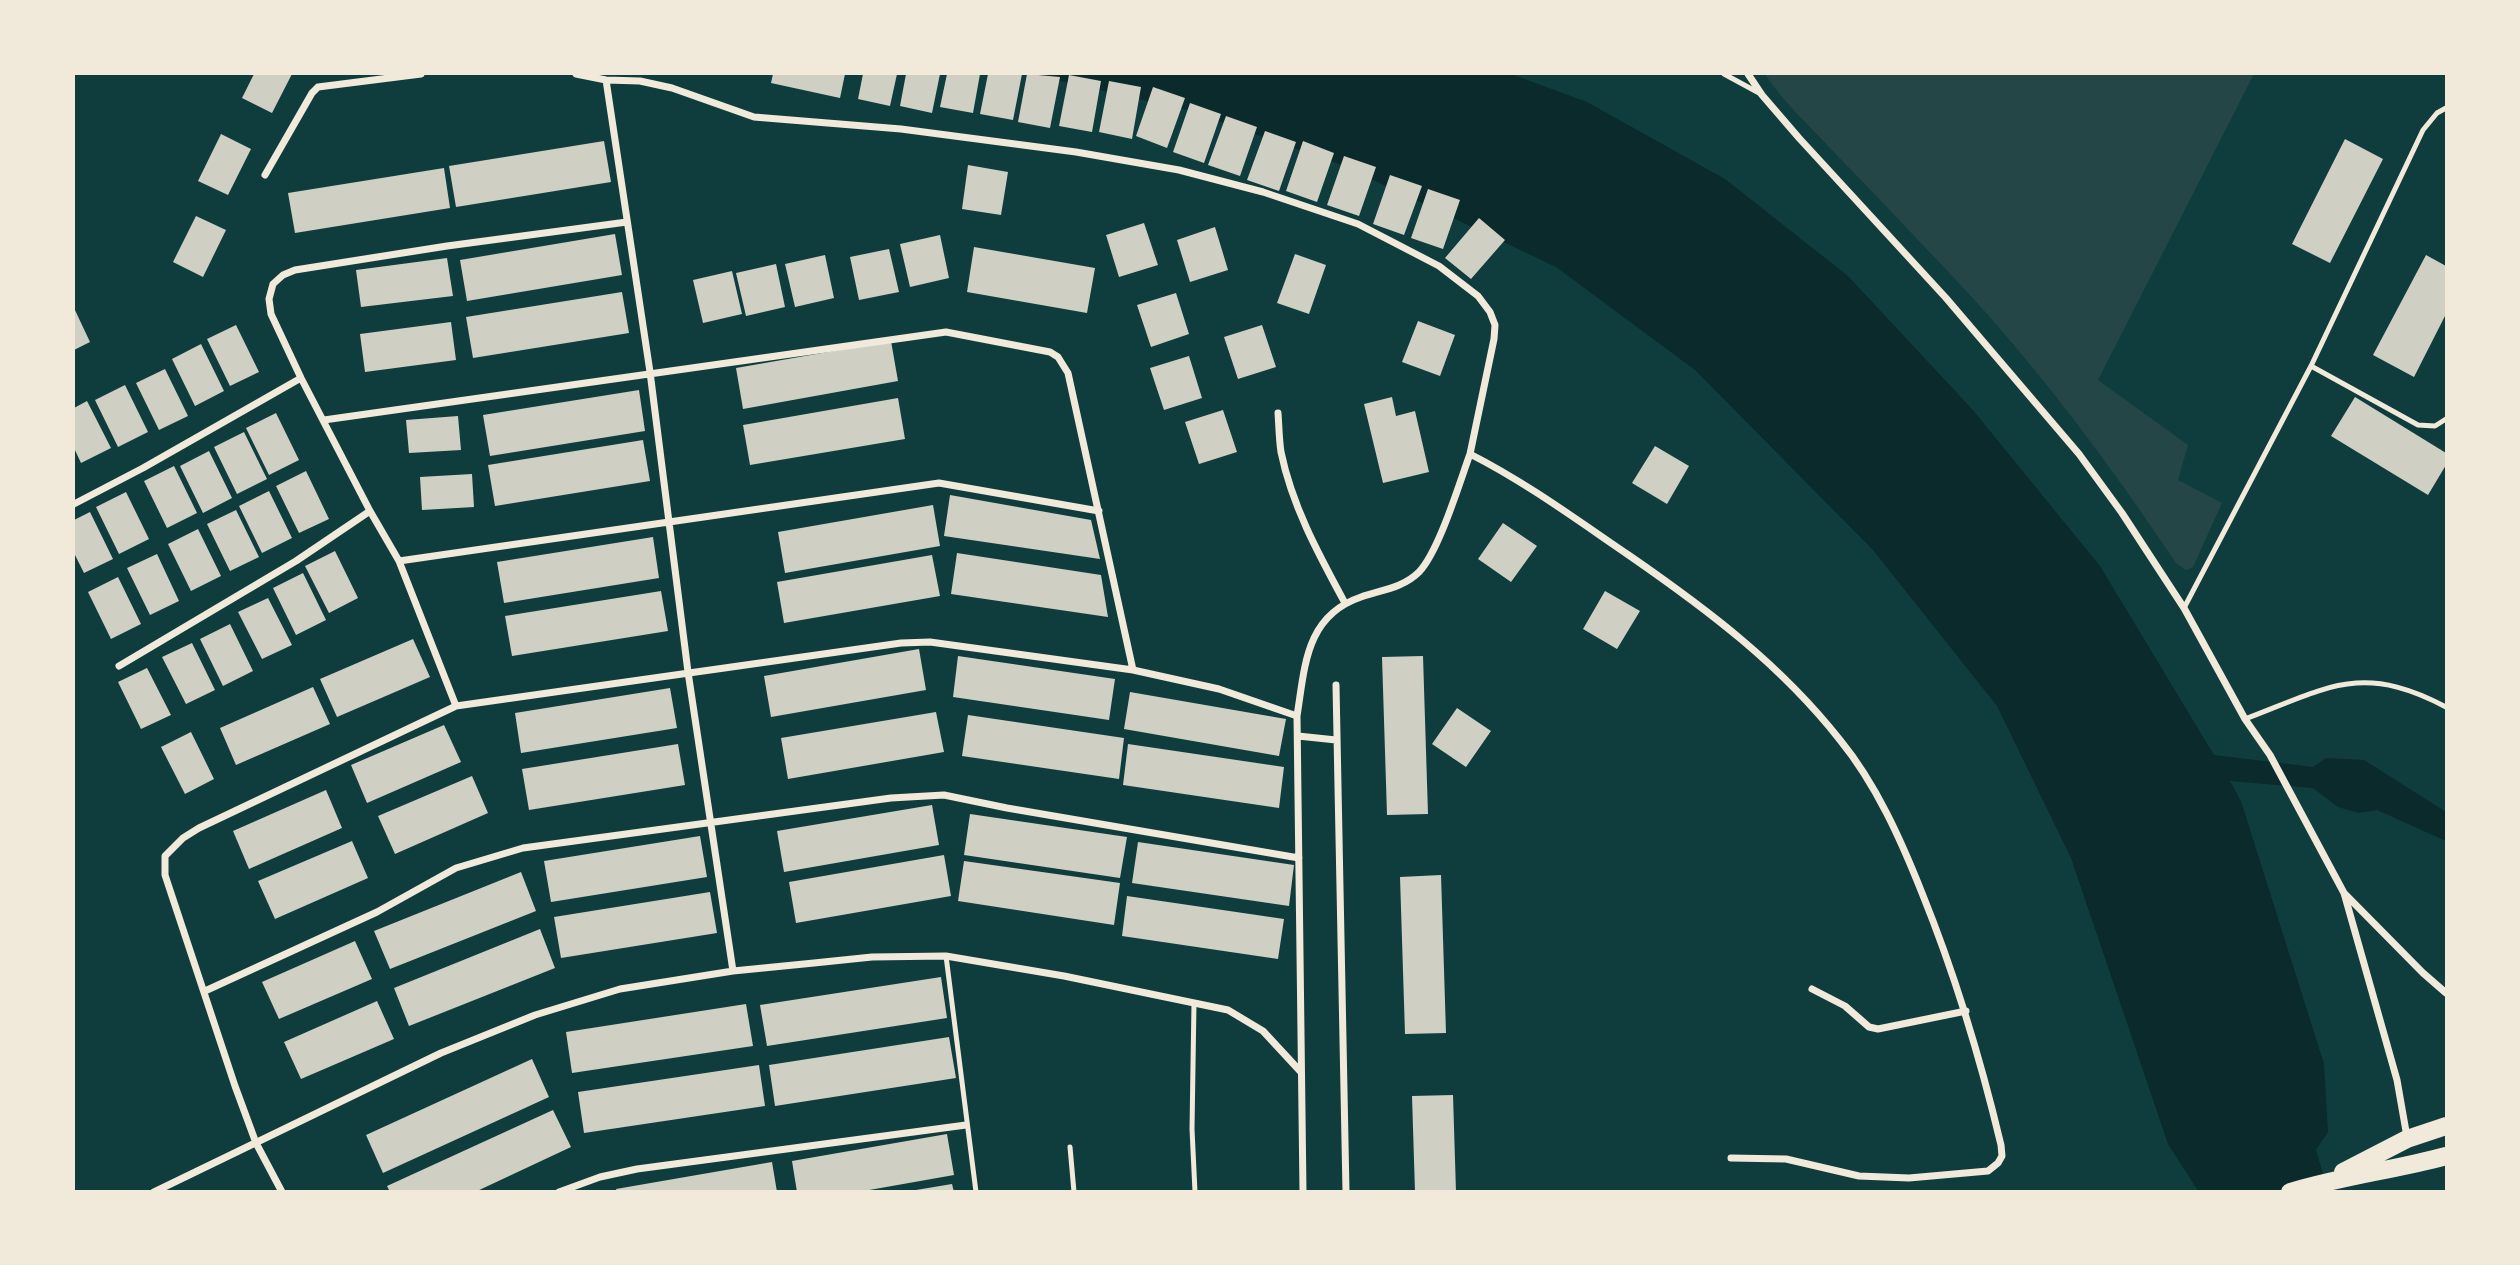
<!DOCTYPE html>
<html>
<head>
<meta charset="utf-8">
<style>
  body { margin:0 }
  #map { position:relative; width:2520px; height:1265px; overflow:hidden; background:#0f3d3e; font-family:"Golos Text",sans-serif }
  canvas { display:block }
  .frame { position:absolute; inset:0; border:75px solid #f1e9da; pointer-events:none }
</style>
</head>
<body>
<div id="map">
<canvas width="2520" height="1265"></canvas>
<div class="frame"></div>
</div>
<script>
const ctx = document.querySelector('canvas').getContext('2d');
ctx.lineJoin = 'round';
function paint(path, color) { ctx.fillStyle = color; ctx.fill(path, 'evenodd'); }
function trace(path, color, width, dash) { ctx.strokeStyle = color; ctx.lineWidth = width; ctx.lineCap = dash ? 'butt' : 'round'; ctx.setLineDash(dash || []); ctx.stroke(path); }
paint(new Path2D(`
  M1765,74H2254L2098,380L2188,445L2178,480L2222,503L2193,567L2186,570L2176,563C2109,463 2038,367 1955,279C1914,236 1873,192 1831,149C1809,125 1782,101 1765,74Z`), '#244646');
paint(new Path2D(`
  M1029,74H1511L1587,102L1725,179L1848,276L1972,409L2100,566L2214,755L2313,767L2326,758L2364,760L2446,812V841L2377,810L2359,813L2338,807L2313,788L2230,781L2241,801L2324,1064L2328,1132L2316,1150L2328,1191H2198L2168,1144L2071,858L1997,706L1873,550L1695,370L1556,267L1342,165L1187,110Z`), '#0a2a2b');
paint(new Path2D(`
  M254,74H292L272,113L242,98Z
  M773,74H845L840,98L771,83Z
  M863,74H897L890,106L858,99Z
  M906,74H940L932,113L900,106Z
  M947,74H980L973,113L940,107Z
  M988,74H1022L1013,120L980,114Z
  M1027,74L1060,77L1050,128L1018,122Z
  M1069,75L1101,81L1092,132L1059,126Z
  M1109,81L1141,87L1132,139L1099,132Z
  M1153,87L1185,98L1167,148L1136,136Z
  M1190,103L1221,114L1204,163L1173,152Z
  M1226,116L1257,127L1240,176L1208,165Z
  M1265,131L1296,142L1279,191L1247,180Z
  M221,134L251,149L228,195L198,181Z
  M2345,139L2383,159L2330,263L2292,244Z
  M604,141L611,182L456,207L449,166Z
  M1303,141L1334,153L1317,202L1286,191Z
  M1344,156L1376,167L1359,216L1327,205Z
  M968,165L1008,172L1001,215L962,209Z
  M444,168L450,208L295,233L288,193Z
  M1390,175L1422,186L1404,235L1373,224Z
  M1428,189L1460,200L1443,249L1411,238Z
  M196,216L226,230L203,277L173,262Z
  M1479,218L1505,240L1471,279L1445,258Z
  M1144,223L1158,265L1119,277L1106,235Z
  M1215,227L1228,270L1190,282L1177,240Z
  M615,234L622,275L467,301L460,260Z
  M940,235L949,278L910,287L900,244Z
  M974,247L1095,268L1087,313L967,292Z
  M889,249L899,292L859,300L850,257Z
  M1295,254L1326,265L1309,314L1277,303Z
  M825,255L834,298L795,307L785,264Z
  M2426,255L2446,266V314L2414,377L2373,355Z
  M447,258L453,296L361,307L356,270Z
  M776,264L785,307L746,316L736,273Z
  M732,271L742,314L703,323L693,280Z
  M622,292L629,333L473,358L466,317Z
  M1176,293L1189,334L1151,347L1137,305Z
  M74,308L90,342L74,350Z
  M1418,321L1455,335L1440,376L1402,362Z
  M451,322L456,360L365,372L360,334Z
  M236,325L259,372L230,386L207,339Z
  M1262,325L1276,367L1238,379L1224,337Z
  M891,341L898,381L743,409L736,368Z
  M201,344L224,391L195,406L172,359Z
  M1189,356L1202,398L1164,410L1150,368Z
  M165,369L188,416L159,430L136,383Z
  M125,385L148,432L118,447L95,400Z
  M639,390L645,431L490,456L483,415Z
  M1392,397L1396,416L1415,411L1429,472L1383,483L1364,404Z
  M2355,397L2446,453V465L2428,495L2331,436Z
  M898,398L905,439L750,465L743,425Z
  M87,401L111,448L81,463L74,448V408Z
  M1223,410L1237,452L1199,464L1185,422Z
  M276,413L299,460L269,475L246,428Z
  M458,416L461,450L409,453L406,420Z
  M244,432L267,479L237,494L214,447Z
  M643,440L650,481L495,506L488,465Z
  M1655,446L1689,466L1667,504L1632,483Z
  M209,451L232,498L203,513L180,466Z
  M174,466L197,513L167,528L144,481Z
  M306,471L329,519L299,533L276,486Z
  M472,474L474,507L422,510L420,477Z
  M269,491L292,538L262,553L239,506Z
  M126,492L149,539L119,554L96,507Z
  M950,495L1091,520L1100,559L944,536Z
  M933,505L940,546L785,573L778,532Z
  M236,510L259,557L230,571L207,524Z
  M90,512L113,559L84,573L74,553V520Z
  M1503,523L1537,546L1511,582L1478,559Z
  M198,529L221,576L191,591L168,544Z
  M653,537L659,578L504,603L497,562Z
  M335,551L358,598L329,613L305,566Z
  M957,553L1101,575L1108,617L951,594Z
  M157,554L179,601L150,615L127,568Z
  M932,555L940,596L784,623L777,582Z
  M303,573L326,620L296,635L273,588Z
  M118,577L141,624L111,639L88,592Z
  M661,591L668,631L512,656L505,616Z
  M1605,591L1640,611L1617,649L1583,629Z
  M268,598L292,645L262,659L238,612Z
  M230,624L253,671L223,686L200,639Z
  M413,639L430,677L337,717L320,679Z
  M192,643L215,690L186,704L162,657Z
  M919,649L926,690L771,717L764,676Z
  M958,656L1115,679L1109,720L953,697Z
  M1423,656L1428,814L1387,815L1382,657Z
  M147,668L171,715L141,729L118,682Z
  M313,687L330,724L236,765L220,728Z
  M670,688L677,728L521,753L515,713Z
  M1130,692L1286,719L1279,756L1124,729Z
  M1457,708L1491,731L1466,767L1432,744Z
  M936,712L944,752L788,779L781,738Z
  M968,715L1124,738L1119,779L962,756Z
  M444,725L461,762L367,803L351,765Z
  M191,732L214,779L185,794L161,747Z
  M678,744L685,785L529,810L522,769Z
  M1128,744L1284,767L1279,808L1123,785Z
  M472,776L488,813L395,854L378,816Z
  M326,790L342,828L249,869L233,831Z
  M932,805L939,845L784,872L777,831Z
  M970,814L1127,837L1120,878L964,855Z
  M700,836L707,877L551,902L544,861Z
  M352,841L368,878L275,919L258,881Z
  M1138,842L1294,865L1289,906L1132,883Z
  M944,855L951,896L796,923L789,882Z
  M964,861L1120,883L1114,925L958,901Z
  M521,872L536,911L390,969L374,931Z
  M1441,875L1446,1033L1405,1034L1400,877Z
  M710,892L717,933L561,958L554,917Z
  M1127,896L1284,919L1278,959L1122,936Z
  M540,929L555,968L409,1026L394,988Z
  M355,941L372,979L279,1019L262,982Z
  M941,977L947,1018L767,1046L760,1005Z
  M377,1001L394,1039L301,1079L284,1042Z
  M746,1004L753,1046L572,1073L566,1032Z
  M949,1037L956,1078L775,1106L769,1065Z
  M532,1059L549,1097L383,1173L366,1135Z
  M759,1065L765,1106L584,1133L578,1092Z
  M1453,1095L1456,1192H1415L1412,1096Z
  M553,1110L571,1147L475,1192H390L387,1186Z
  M947,1134L954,1175L858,1192H797L792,1161Z
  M772,1162L777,1192H617L616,1189Z
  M952,1184L954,1192H916V1190Z`), '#cfcfc3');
trace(new Path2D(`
  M1724,74L1759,93
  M2311,366L2423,130L2437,113L2446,108
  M2184,608L2311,366L2418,425L2435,426L2446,419
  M2245,719C2327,688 2361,662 2446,707
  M946,956L976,1192
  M1194,1003L1192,1129L1195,1192
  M1070,1147L1074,1192`), '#f1e9da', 5);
trace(new Path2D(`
  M576,74L606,80L640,81L672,88L754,117L901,129L1076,152L1179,170L1263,192L1358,224L1439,266L1478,296L1490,312L1495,325L1494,339L1470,454
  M1748,74L1762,95L1799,138L1946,298L2079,454L2122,513L2184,608L2245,719L2270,755L2344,893L2397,1080L2407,1137
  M606,80L650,372L688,672L733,971
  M265,175L312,93L318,87L421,74
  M1278,413C1279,426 1279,439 1281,452C1292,506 1319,555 1345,603
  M324,420L946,332L1050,352L1058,357L1068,373L1133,670
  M74,504L143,468L301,378
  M399,561L939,483L1099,511
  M119,666L296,561L370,511
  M1336,685L1346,1192
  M456,706L399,561L370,511L301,378L271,314L269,299L273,284L283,275L295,270L447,246L627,222
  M1298,736L1336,740
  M2344,893L2423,973L2446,993
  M1812,989L1845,1006L1869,1027L1878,1029L1966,1011
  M205,991L377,912L456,868L523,848L891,798L944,795L1007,808L1299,858
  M154,1192L441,1053L535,1015L620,989L733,971L814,963L872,957L946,956L1064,976L1228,1010L1263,1031L1300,1071
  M282,1192L256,1143L235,1086L165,875V856L183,838L199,828L456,706L901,643L930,642L1133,670L1219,689L1297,716
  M559,1192L600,1177L637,1169L966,1125
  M1303,1192L1297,716C1305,667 1305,616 1361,597C1381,590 1403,588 1419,572C1439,551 1459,484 1470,454C1527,483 1577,520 1630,556C1708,610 1781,665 1840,740C1876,784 1901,840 1922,893C1956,977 1980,1057 2001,1145L2002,1156L1998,1163L1988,1171L1909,1178L1859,1176L1786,1159L1731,1158`), '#f1e9da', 7);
trace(new Path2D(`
  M2343,1172L2407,1139L2446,1126
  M2290,1192C2342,1176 2395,1170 2446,1156`), '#f1e9da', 18);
</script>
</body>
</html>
